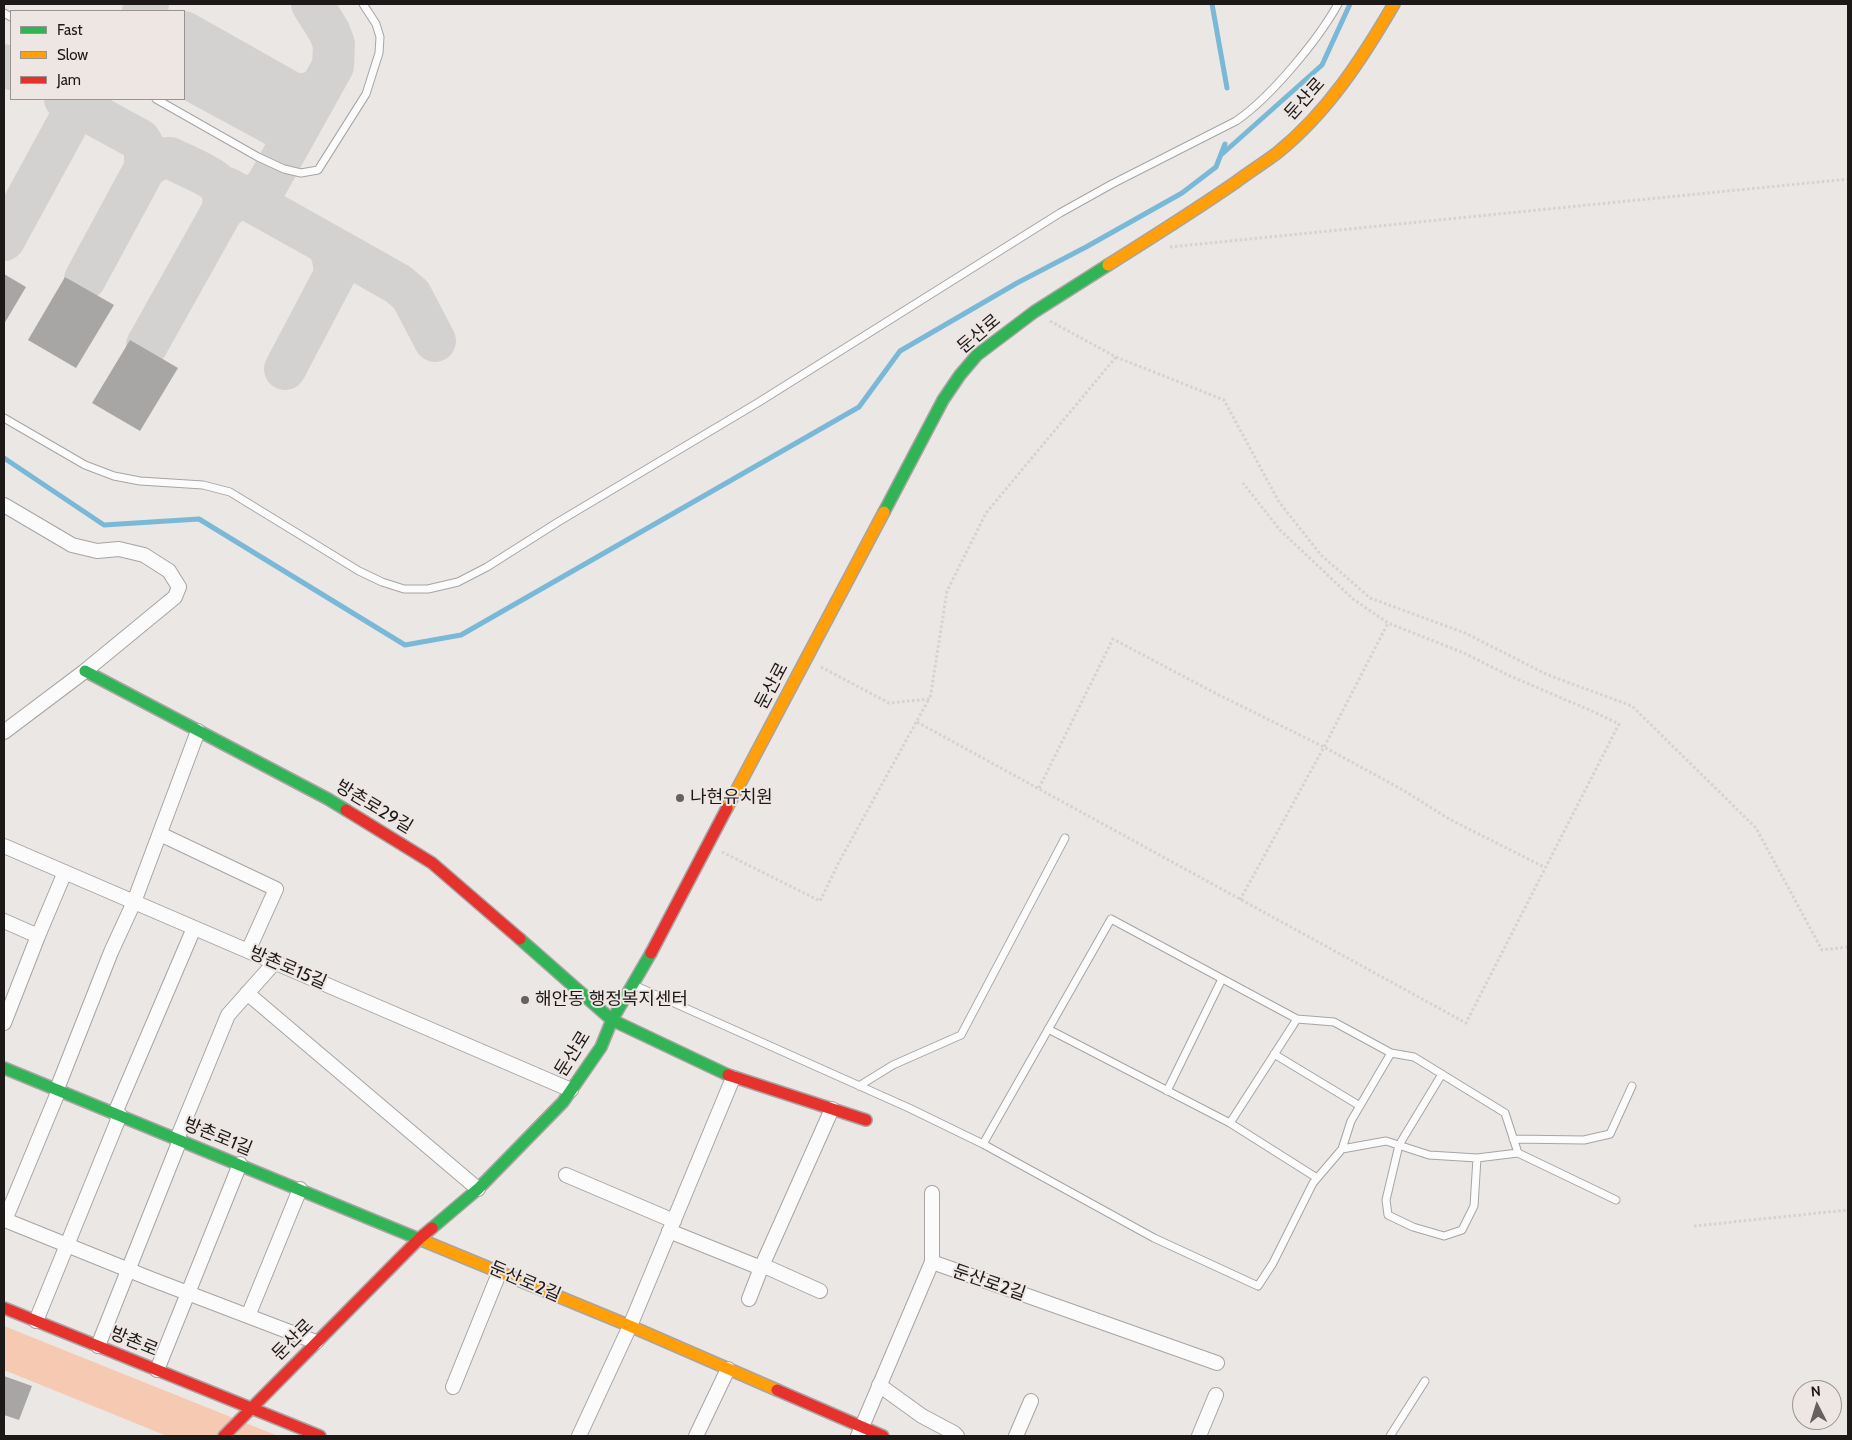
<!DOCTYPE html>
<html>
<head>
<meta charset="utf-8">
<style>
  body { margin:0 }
  #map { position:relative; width:1852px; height:1440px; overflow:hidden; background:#ebe7e5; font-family:Cabin,sans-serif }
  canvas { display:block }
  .frame { position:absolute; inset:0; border:5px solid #1c1918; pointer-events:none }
  .legend { position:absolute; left:10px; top:10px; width:175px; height:90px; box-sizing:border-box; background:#ede6e3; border:1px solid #999492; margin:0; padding:6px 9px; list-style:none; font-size:15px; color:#1c1918 }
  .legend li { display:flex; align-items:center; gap:10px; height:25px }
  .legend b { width:25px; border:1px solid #999492 }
  .north { position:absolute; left:1792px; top:1380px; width:50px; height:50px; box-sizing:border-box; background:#ede6e3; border:1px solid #999492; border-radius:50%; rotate:355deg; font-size:14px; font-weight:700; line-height:20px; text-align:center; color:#1c1918 }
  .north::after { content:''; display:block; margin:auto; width:18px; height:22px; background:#646160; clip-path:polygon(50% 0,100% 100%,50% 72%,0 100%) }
</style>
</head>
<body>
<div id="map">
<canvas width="1852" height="1440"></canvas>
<div class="frame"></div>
<ul class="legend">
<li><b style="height:6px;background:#30b455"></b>Fast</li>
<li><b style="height:6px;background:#ff9f0a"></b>Slow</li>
<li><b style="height:6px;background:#e5322d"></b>Jam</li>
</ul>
<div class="north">N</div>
</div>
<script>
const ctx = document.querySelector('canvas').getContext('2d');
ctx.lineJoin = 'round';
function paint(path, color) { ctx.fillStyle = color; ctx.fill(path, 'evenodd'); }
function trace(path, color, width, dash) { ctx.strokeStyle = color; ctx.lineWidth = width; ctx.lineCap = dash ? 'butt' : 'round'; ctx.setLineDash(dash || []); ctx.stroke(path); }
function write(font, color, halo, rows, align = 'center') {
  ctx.font = font + ' Cabin,"Noto Sans KR",sans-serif'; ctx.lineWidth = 4; ctx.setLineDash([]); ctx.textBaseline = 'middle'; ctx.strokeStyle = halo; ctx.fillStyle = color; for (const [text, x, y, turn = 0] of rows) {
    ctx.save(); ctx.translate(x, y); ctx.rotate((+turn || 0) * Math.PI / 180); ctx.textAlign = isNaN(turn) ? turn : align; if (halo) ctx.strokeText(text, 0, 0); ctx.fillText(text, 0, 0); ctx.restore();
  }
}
paint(new Path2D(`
  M4,1326L278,1436H167L4,1370Z`), '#f5c9b2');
trace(new Path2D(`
  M1212,4L1227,88
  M1221,155L1322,65L1350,4
  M4,458L104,525L199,519L405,645L461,635L859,407L900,351L1017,283L1086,247L1182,193L1216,167L1225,144`), '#79b9d7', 5);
trace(new Path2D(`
  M143,11L148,4
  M184,32L292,93C303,95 310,94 320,88
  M4,65L11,69
  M184,76L278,127L289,130L299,126
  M65,99L140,140L145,149V168
  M227,188L329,245L333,259L335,274L285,369
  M4,240L70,119
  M329,245L398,284L411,295L435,341
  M85,279L145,168C154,161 159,158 170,158C180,163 213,177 218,184C225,192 224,201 222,211
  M147,345L222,211C236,195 250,201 265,188L333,66L334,44L329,31L312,4`), '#d4d2d1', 42);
paint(new Path2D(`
  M4,274L26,287L4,324Z
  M65,277L114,305L76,368L28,340Z
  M130,340L178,368L140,431L92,403Z
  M4,1376L32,1386L19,1420L4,1415Z`), '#a8a6a4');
const lane = new Path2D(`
  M4,13L11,17
  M156,99L258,157L284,169L301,173L318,170L366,94L379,53L380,37L376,24L363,4
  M4,418L85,465L114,476L140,481L203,485L230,492L359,571L382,582L404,589H428L458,582L487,567L558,522L759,402L1060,213L1112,184L1236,121C1270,98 1318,40 1338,4
  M636,986L909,1108L983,1144L1154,1238L1258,1286L1273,1263L1313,1183L1342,1149L1386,1141L1429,1155L1477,1158L1518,1153L1616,1200
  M1297,1019L1230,1123L1317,1178
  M1048,1029L1230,1123
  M1274,1054L1360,1106
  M1442,1074L1399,1145L1386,1200L1388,1215L1413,1227L1444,1236L1462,1230L1474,1206L1477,1158
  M859,1086L893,1065L961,1035L1065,838
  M1167,1091L1222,979
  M1513,1139L1584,1140L1610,1134L1632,1086
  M983,1144L1111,919L1297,1019L1334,1022L1391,1053L1414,1057L1505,1113L1518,1153
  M1342,1149L1351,1121L1391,1053
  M1390,1436L1425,1381`);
const street = new Path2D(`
  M4,505L72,545L97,551L119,549L144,555L169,571L179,587L175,597L85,671L4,732
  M160,834L276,889L248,951
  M4,846L571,1090
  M4,921L38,936
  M247,993L478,1189
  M4,1023L38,936L65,872
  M57,1089L111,952L134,902L198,731
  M59,1090L5,1220L151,1279L316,1342
  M115,1113L194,928
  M177,1139L228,1015L275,962
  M566,1175L674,1221
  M669,1231L761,1268L749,1299
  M932,1262L1217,1363
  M762,1265L820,1291
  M761,1268L832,1109
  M248,1316L300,1189
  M36,1321L120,1115
  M98,1346L180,1140
  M157,1370L240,1164
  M879,1385L922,1416L954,1433L957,1436
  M453,1387L500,1271
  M579,1436L630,1326L733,1078
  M696,1436L728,1369
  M858,1436L932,1262V1193
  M1016,1436L1031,1401
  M1199,1436L1216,1395`);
const fast = new Path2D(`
  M884,512L943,400L960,375L977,355L1034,312L1108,265
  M85,671L328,799L346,810
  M520,939L612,1020L728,1075
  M4,1068L419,1239
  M432,1228L478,1189L563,1102L601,1047L612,1020L651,953`);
const slow = new Path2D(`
  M1108,265C1151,238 1194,211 1236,182C1249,172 1264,163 1277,153C1327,113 1362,59 1394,4
  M727,808L884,512
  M419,1239L630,1326L777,1390`);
const jam = new Path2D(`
  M346,810L432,863L520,939
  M651,953L727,808
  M728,1075L866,1120
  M4,1308L320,1436
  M777,1390L883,1436
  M224,1436L420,1238L432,1228`);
trace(lane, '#a7a4a3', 9);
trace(street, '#a7a4a3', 16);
trace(fast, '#a7a4a3', 14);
trace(slow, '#a7a4a3', 14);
trace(jam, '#a7a4a3', 14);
trace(new Path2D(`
  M1170,247L1848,179
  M1050,321L1116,357L1224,400L1279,502L1321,555L1370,598L1465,633L1548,675L1632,706L1756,828L1822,950L1848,947
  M821,667L889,703L930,699L947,591L986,513L1116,357
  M917,722L1466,1023L1619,724L1594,712L1508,675L1464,653L1388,623L1353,599L1280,530L1243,483
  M1039,788L1113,639L1213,692L1324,747L1403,790L1449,819L1544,867
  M722,852L820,901L839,862L929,699
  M1240,900L1324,747L1388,623
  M1694,1226L1848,1210`), '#d4d3d2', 3, [2.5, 2.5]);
trace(lane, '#fcfbfb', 7);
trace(street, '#fcfbfb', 14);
trace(fast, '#30b455', 11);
trace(slow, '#ff9f0a', 11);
trace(jam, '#e5322d', 11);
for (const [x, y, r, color] of [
  [680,798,5,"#646160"],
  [525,1000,5,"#646160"]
]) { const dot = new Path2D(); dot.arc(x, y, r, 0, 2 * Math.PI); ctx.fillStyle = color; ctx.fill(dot); trace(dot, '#ede6e3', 2); }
write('18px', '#1c1918', '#ede6e3', [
  ["둔산로",1305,99,-48],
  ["둔산로",979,334,-40],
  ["둔산로",772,686,-62],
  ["방촌로29길",374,807,31],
  ["방촌로15길",288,968,23],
  ["둔산로",573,1054,-58],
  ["방촌로1길",218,1137,22],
  ["둔산로2길",525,1282,23],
  ["둔산로2길",989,1283,19],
  ["둔산로",293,1340,-45],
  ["방촌로",134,1342,22]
]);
write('18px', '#1c1918', '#ede6e3', [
  ["나현유치원",690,798],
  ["해안동 행정복지센터",535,1000]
], 'left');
</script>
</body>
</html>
